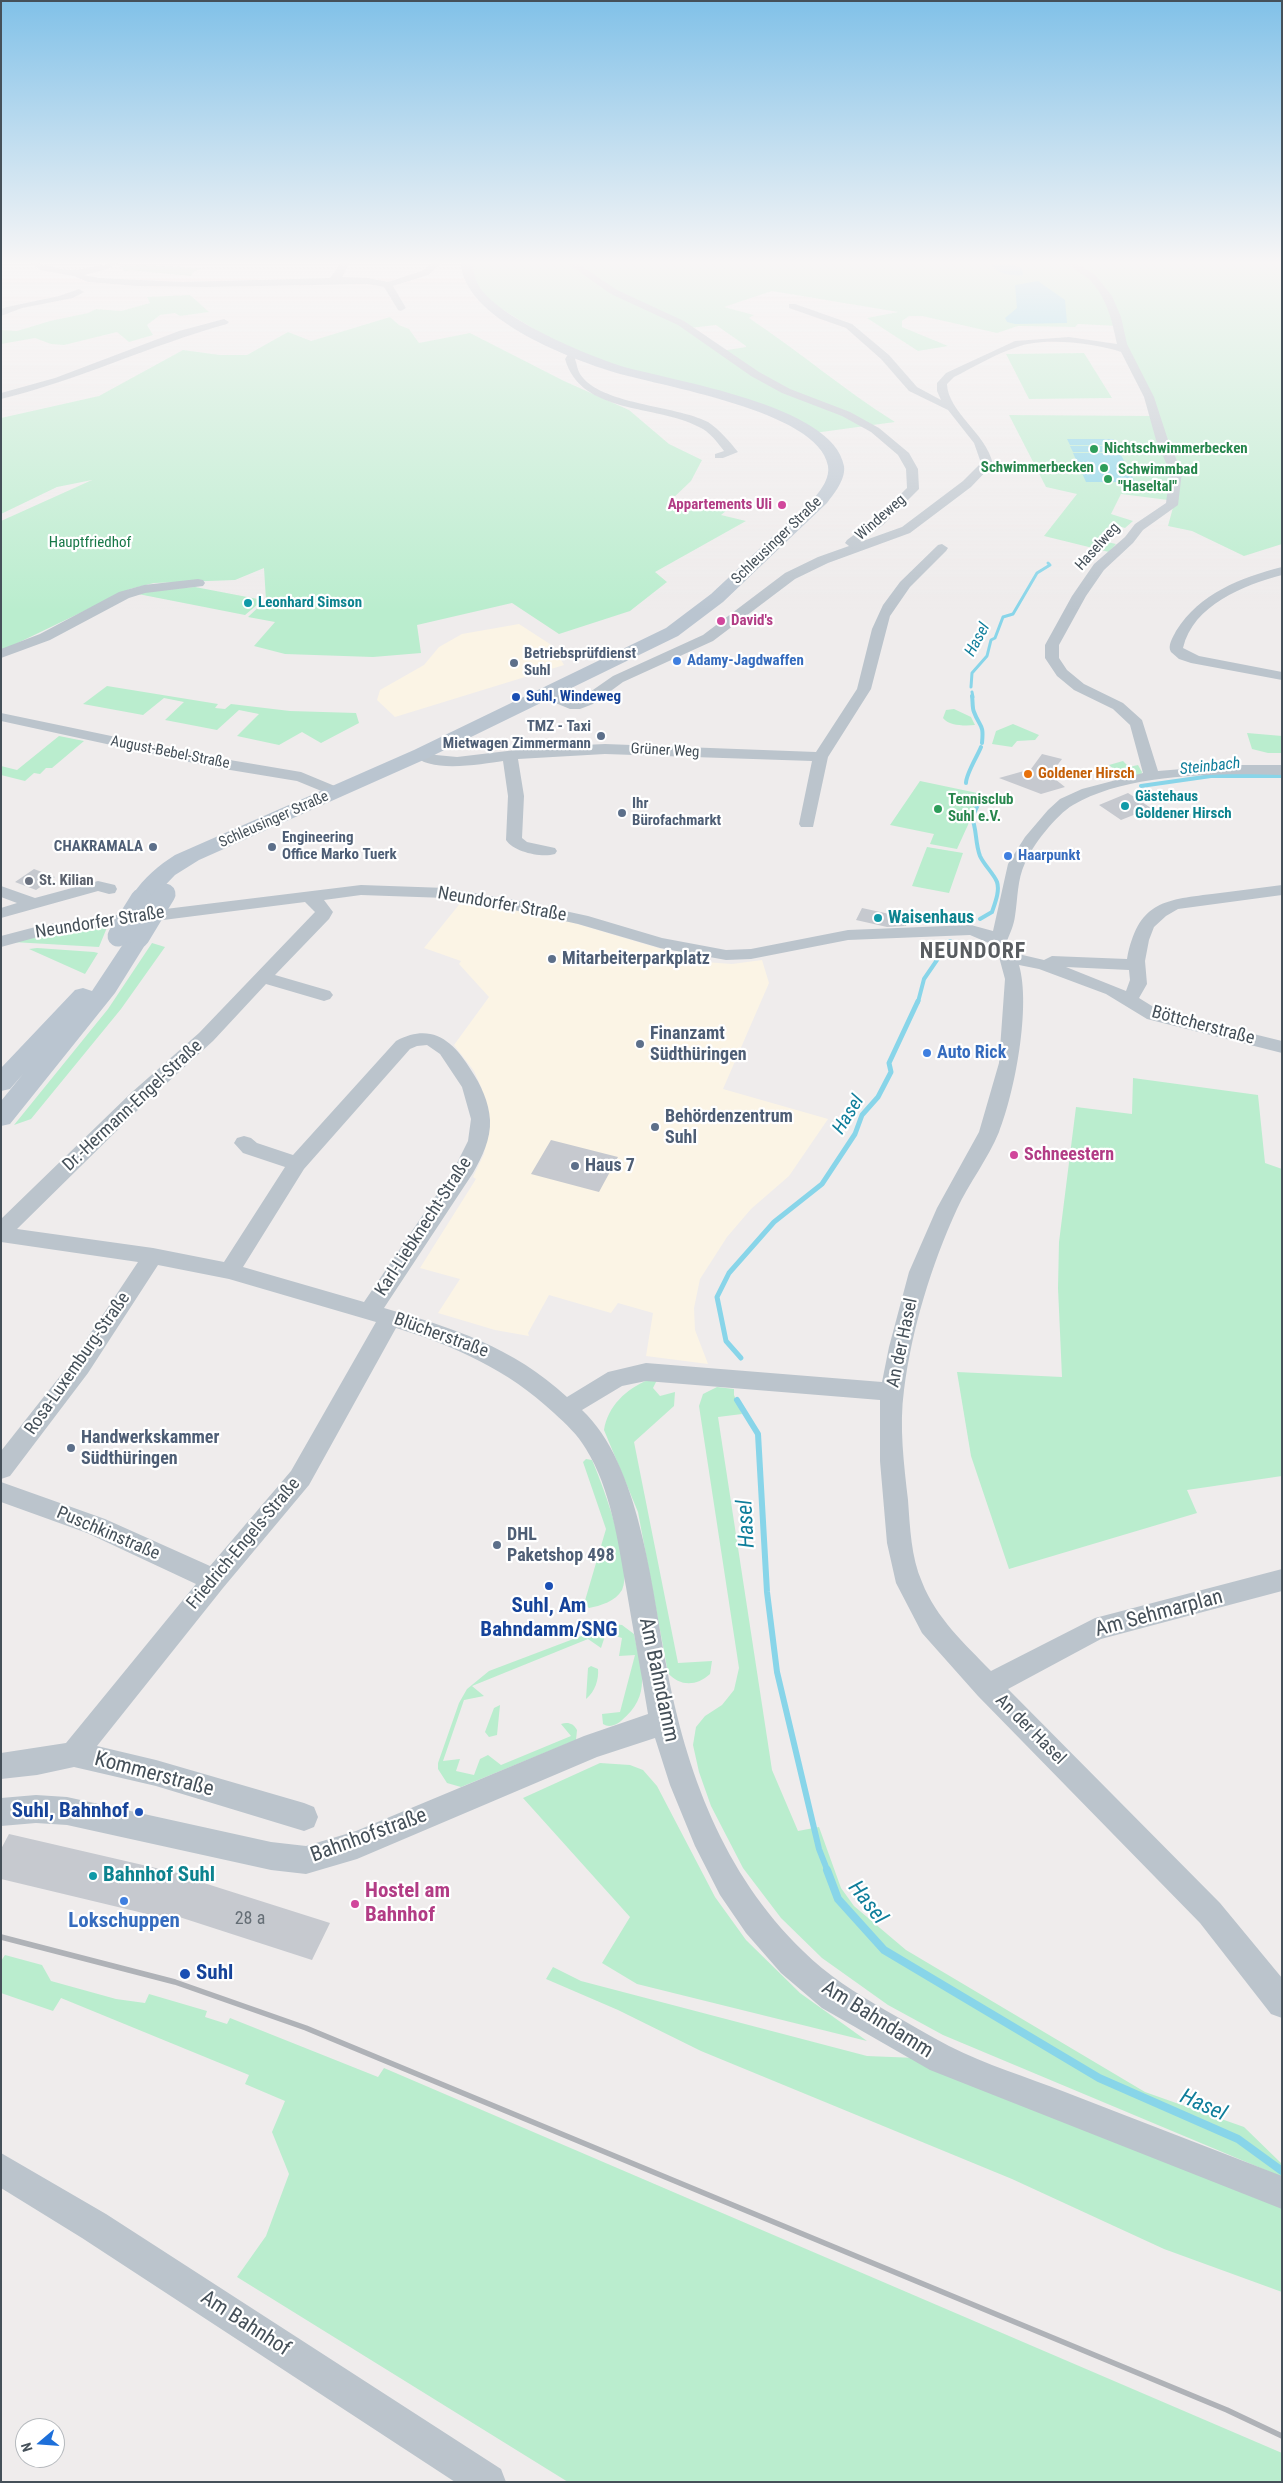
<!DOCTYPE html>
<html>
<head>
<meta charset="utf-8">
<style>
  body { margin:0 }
  #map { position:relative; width:1283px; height:2483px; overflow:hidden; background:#efecec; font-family:"Roboto Condensed",sans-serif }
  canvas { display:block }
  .frame { position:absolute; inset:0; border:2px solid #455059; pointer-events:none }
  .north { position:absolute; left:15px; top:2418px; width:50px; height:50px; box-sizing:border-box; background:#fff; border:1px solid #b5b9bd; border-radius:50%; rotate:252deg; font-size:14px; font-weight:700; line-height:20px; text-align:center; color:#455059 }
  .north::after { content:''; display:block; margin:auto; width:18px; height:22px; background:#1d6fd9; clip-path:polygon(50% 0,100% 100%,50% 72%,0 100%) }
</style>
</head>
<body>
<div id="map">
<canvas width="1283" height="2483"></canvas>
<div class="frame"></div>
<div class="north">N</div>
</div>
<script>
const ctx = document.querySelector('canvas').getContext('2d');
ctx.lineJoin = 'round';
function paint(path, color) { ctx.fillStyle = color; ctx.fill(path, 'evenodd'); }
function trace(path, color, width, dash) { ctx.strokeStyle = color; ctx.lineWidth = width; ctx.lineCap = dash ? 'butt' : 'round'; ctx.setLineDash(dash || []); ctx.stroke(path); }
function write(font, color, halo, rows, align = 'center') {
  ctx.font = font + ' "Roboto Condensed",sans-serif'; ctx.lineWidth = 4.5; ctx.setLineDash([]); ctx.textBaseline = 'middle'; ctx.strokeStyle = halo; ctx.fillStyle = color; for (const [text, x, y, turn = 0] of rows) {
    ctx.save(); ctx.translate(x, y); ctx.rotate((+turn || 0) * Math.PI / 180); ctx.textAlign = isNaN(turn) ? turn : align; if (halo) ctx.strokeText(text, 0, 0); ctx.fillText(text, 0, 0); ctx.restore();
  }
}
paint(new Path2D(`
  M519,624L553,646L564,665L395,717L377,700L380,690L424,665L439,647L462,634Z
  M462,901L557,918L705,962L732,964L762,960L769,983L723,1089L828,1119L789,1176L751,1209L727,1237L700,1279L694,1308L695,1330L708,1364L646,1356L653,1313L618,1303L611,1313L549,1295L528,1333L529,1336L495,1330L438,1313L460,1279L420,1268L476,1179L473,1177L484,1154L487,1135L480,1091L482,1089L474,1071L454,1045L489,997L459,964L461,961L424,948Z`), '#fbf4e5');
paint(new Path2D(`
  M467,263H1282V544L1244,556L1192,531L1168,526L1179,485L1118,326L1078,324L1075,327L1018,326L997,333L922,316H909L902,321V327L948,346L918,351L867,318L898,312L772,291L724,307L754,315L749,318C799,351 844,390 895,422L814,433L786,417L640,375L564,348L481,296ZM716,325L746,346V347L721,351L690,328Z
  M141,265L203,268L193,272L191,276L129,270L125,272L120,266Z
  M190,295L209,312L180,316L175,313L160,315L147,325L153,335L129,342L117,332L64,345L51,344L35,338L1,344V330L17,331L50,321L88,313L96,309L121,311L150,303L147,297Z
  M390,317L399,325L409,329L419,343L470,333L564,381L629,410L669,444L702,460L691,481L669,502L678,504L710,501L732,506L721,515L746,521L655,572L667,582L630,611L559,634L512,603L417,625L421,653L373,657L285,654L254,646L275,622L248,617L266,600L264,568L235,580L154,583L130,589L1,651V521L92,480L57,487L1,514V418L99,396L183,350L220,355H247L288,332L311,341Z
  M1084,353L1112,398L1029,399L1006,354Z
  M1009,415L1156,416L1176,472L1168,500L1121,494L1111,514L1133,521L1125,528L1115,525L1105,536L1110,538L1107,542L1116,544L1109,552L1044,536L1077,494L1046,487Z
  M195,587L263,600L245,615L138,594L145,591Z
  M107,686L218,704L215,708L225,709L231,704L290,711L356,713L359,723L321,743L302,732L279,745L237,736L259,714L239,710L217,730L165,720L184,702L164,698L143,715L83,704Z
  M954,709L971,717L975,725C965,726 949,726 943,718L946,710Z
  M1013,724L1039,735L1035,740L1017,741L1012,747L992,744L996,731Z
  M1247,733L1282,736V753H1268L1252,749Z
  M59,736L84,741L52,768H46L40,774L34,773L25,781L1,775V766L17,770Z
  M1123,761L1129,767L1138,765L1142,772L1141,775L1123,777L1109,765Z
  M920,781L982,794L957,849L930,844L934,834L890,825Z
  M927,847L963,853L949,893L912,886Z
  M108,925L99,947L13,942L31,937Z
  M152,943L165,947L121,1009L31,1119L14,1125L108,1009Z
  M37,948L94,952L98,953L85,974L29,949Z
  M1133,1078L1258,1095L1265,1163L1282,1169V1476L1187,1490L1197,1513L1009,1569L971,1456L957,1372L1062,1377L1058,1288L1059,1242L1076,1107L1132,1114Z
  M648,1380H657L653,1388L660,1396L675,1392L674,1406L634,1442L678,1663L712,1661L710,1674C697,1686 680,1687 668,1673L638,1512L604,1430C608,1406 626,1389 648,1380Z
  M717,1387L734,1389V1395L742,1414L718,1417L772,1770L798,1831L819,1827L841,1888L854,1906L906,1950L1145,2092L1244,2127L1282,2164V2177L943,2035L888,2005L822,1958L781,1918L743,1868L711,1806L699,1772L693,1745L696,1727L705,1716L722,1705L734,1690L739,1668L699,1406L703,1394Z
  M586,1459L592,1460C602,1483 634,1568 622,1590C616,1601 600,1606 589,1608L584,1604L606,1529L583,1462Z
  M613,1624L622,1625L634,1634C641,1669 653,1695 621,1721C616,1725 609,1728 603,1724L602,1714L620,1712L635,1655L619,1656L622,1638L606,1633L601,1648L588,1639L472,1686L484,1696L464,1700L443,1761L460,1759L456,1771L474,1775L480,1759L488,1755L501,1765L571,1736L561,1724C568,1722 573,1723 577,1730L576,1740L461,1787L447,1783L438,1769V1763L459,1703L467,1689L489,1671Z
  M591,1666L598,1669C599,1679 595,1692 586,1699L588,1668Z
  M500,1705L497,1735L489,1737L485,1732L494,1708Z
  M600,1763L630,1765L643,1770L657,1786L715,1897L746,1940L800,1993L867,2041L637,1984L602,1963L630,1917L523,1798Z
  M5,1955L42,1965L51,1981L116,1999L145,2003L149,1994L207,2011L205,2017L227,2024L230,2018L378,2077L384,2068L1282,2453V2482H568L237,2277L266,2236L289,2174L272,2132L285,2101L245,2084L249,2075L61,1998L53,2011L1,1993V1961Z
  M553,1967L581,1981L867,2056L941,2059L1282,2193V2292L1164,2249L1012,2179L701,2051L618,2010L546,1979Z`), '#baedce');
paint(new Path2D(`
  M989,263H1015V266L1022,268L1023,275C1008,276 999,274 989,263Z
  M1038,281L1065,300L1067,323L1015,324L1007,322L1005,318L1017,308L1015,285Z
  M1067,439H1113L1116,445H1070Z
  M1070,446H1116L1119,452H1073Z
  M1073,453H1120L1135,482H1086Z`), '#88d5e9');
trace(new Path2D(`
  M971,687L972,673L987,656L991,640L995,638L1003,617L1013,614L1037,573L1050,565L1048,563
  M972,692L973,697`), '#88d5e9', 3);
trace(new Path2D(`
  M972,696C973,701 972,708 974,712C980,728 984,723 982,743
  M966,783C966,774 977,757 981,747
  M1141,786L1211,776H1282
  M980,919L992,912C995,903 1000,891 997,882C994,874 984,865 980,856C975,843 977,830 972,818L981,798
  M918,1002L924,979L950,941`), '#88d5e9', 4);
trace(new Path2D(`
  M741,1358L726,1341L717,1297L729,1273L774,1222L822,1184L855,1134L862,1115L878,1097L891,1072L889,1063L918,1001`), '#88d5e9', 5);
trace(new Path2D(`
  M737,1400L758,1434L767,1592L777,1672L819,1849L828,1872`), '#88d5e9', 6);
trace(new Path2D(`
  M827,1870L838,1899L884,1950L1099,2078L1238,2139L1282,2171`), '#88d5e9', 8);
paint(new Path2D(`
  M1042,754L1062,759L1050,775L1065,787L1041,794L999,778L1031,769Z
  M1128,793L1151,808L1121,820L1099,805Z
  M34,869L55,877L36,890L15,882Z
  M862,908L908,918L906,926L887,927L856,920Z
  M551,1140L618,1157L599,1192L531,1174Z
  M9,1834L186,1875L185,1877L330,1923L312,1960L170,1914L168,1919L1,1879V1849Z`), '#c6c9cf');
paint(new Path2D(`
  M31,263C45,263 57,270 72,270C88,269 103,263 118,263L108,269L84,275L99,278L183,282L330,278L341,263H350L342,277L368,278L388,282L422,271L432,263H442L428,275L393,286L406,308L401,311L398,310L384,287L368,284L206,287L137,286L88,282L74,276L40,270Z
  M567,263H577L617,290L684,321L759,372L790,389L850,412L879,428L909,453L918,469L919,489L883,525L860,542L902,527L963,481L981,463L974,443L948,410L909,391L881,359L846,328L789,308V304H795L852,324L889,355L917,387L941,400L937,391V383L946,373L1015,341L1069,337L1117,344C1112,321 1107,297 1089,279C1082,273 1073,270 1067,263H1077L1095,275L1112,296L1121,317L1127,344L1154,397L1168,440L1182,472L1178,505L1143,530L1133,543L1104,570L1086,596L1059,645V658L1067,670L1084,684L1123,703L1142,720L1158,771L1231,765H1282V775C1220,773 1127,773 1073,805C1056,815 1032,846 1025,863C1017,880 1018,898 1015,916C1014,925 1010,933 1007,941L1014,953L1044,960L1052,956L1127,959C1138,903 1162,900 1212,894C1236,891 1259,888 1282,885V895L1178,909L1166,916L1154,927L1149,940L1145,961L1147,984L1139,998L1160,1011L1282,1041V1053L1147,1019L1106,994L1039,969L1019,965C1031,1006 1015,1092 999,1132C988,1159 969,1183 957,1209C931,1266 912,1328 904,1390C899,1426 904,1465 908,1500C910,1527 911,1557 922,1582C936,1618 965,1644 991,1671L1095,1618L1282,1569V1591L1101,1639L1008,1689L1220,1903L1282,1978V2018L1271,2014L1200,1923L978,1696L922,1633L896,1583L887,1543L880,1461V1400L646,1381L622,1386L582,1410C640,1464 652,1589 666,1664C686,1772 723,1873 803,1951C827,1975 856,1993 885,2010C907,2022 928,2035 949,2046C986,2065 1027,2077 1065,2092C1137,2120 1210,2148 1282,2176V2209L930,2070L822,2008L781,1973L746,1933L720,1895L695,1846L670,1785L655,1738L597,1757L357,1859L306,1874L271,1870L67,1825L36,1823L1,1826V1798L36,1795L67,1797L271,1842L306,1846L356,1831L584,1736L648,1714C641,1672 633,1629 626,1587C618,1542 611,1489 586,1449C578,1435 566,1424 554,1413C508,1370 455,1346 396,1328L309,1485L223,1588L97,1746L156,1760L304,1803L314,1807L318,1817L314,1827L304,1831L156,1786L74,1767L37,1775L1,1779V1753L66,1743L196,1584L87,1533L1,1502V1482L105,1519L210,1566L291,1471L376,1322L229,1279L158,1265L88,1373L10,1476L1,1479V1451L72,1361L138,1262L1,1242V1219L131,1093L199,1033L315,912L305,902L45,935L1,947V936L43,925L84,919L361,885L446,888L514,900L588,916L662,938L726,950L751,949L848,930L971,925L993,931L1008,864L1025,837L1048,810L1060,799L1082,789L1143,773L1130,725L1113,709L1074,690L1057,676L1045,658V645L1072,596L1094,564L1125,537L1135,524L1166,503L1170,472L1156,440L1144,397L1121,352C1094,343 1044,337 1017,347C995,354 974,367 954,377L947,384C948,412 986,433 993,464L971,487L910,533L828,563L795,579L713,641L623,682L593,704L580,709H570L541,697L539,694L541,691L546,690L577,701L613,676L703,635L785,573L818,557L849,546L845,543L847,540L875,519L907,488L906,469L898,455L871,432L842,416L782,393L751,376L678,325L611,294ZM361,895L446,898L514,910L578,924L660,948L726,960L751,959L848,940L970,935L991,944L999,957L1005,979L999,1063L979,1132L937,1208L909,1272L889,1347L882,1382L646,1363L608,1372L567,1397C513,1347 453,1328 384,1308L473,1173C482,1157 491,1139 490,1120C489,1102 481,1085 471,1070C453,1041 432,1022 396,1041L293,1155L257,1143L251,1138L244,1136L237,1138L234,1143L243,1153L285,1167L224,1262L153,1248L17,1229L145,1103L213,1041L266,984L324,1001L330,999L333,995L330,991L275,975L329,919L333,912L324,900ZM1066,967L1129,970L1130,980L1126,991ZM427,1045L440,1054L462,1087L471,1119L468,1141L454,1169L364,1302L243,1267L304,1169L410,1049L417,1046Z
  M79,289L84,292L73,298L22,308L1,316V309L7,307L59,296Z
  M224,319L229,322L227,324C151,345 79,380 1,399V393L55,378L179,331Z
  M574,350L579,353L575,359C577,364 577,369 580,374C600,405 675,405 708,422C719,429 730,442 738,452L723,458H715V454L724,451C717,442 710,432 699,427C656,404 581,415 565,359L570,351Z
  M942,544L948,548L946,551L910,587L890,616L871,689L828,757L813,827H801L799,824L812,761L605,754L518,759L524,796L522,838L527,842L555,848L557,851L555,854C541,858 514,852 506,840L508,796L503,761C482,764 428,774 413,754L421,749L436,755L457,757L541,747L605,744L816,752L857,689L872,629L883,605L900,582L938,545Z
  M1282,567V575C1244,585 1193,605 1183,648L1199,656L1282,672V680L1191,663L1179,659L1171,652C1167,646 1173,637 1176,631C1200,593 1240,578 1282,567Z
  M198,579L203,580L205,583L203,586L145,593L129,598L50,640L1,658V649L40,634L119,592L144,585Z
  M1,713L212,757L301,772L342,789L344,792L336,797L297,781L212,767L1,721Z
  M98,881L115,885L117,889L115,893L109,894L98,891L1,918V908L17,903L1,897V886L35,898Z
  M1,2153L106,2214L501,2469L506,2482H455L82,2238L1,2188Z`), '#bbc4cc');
paint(new Path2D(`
  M461,263H473C473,272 475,280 480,288C503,320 584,354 621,366C672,381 834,405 844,466C846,479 834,494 827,503L723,602L678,636L428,758L199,860L175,875L152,899L144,901L136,899L133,894C144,878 159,865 175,855L414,750L666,628L711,594L815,497C822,489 830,477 828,466C819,410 657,386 610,371C566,357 463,317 461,263Z
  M139,930L147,932L150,937L115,993L10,1124L1,1126V1101L23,1074L10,1089L1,1091V1068L75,990L83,988L92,991L131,932Z`), '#bac5d0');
trace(new Path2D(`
  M1,1937L175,1982L306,2028L1227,2410L1282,2436`), '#afb2b7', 5.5);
trace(new Path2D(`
  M118,936L141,899
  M139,937L165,894`), '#bac5d0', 21);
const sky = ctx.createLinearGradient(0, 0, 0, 611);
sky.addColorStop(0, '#81c1e8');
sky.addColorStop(0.43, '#f8f6f6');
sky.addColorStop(1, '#f8f6f600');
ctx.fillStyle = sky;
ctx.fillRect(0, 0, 1283, 611);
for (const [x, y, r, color] of [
  [1094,449,5,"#2e9e5b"],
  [1104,468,5,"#2e9e5b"],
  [1108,479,5,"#2e9e5b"],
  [782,505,5,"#d1479c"],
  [248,603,5,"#0f9aa8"],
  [721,621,5,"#d1479c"],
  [677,661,5,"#3f7fe0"],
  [514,663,5,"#5c6f8a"],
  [516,697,5,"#1a4fb4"],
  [601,736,5,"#5c6f8a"],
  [1028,774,5,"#e8710a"],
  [1125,806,5,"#0f9aa8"],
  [938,809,5,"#2e9e5b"],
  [622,813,5,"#5c6f8a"],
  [153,847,5,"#5c6f8a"],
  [272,847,5,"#5c6f8a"],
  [1008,856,5,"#3f7fe0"],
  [29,881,5,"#6b7280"],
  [878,918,5,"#0f9aa8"],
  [552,959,5,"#5c6f8a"],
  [640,1044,5,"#5c6f8a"],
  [927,1053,5,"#3f7fe0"],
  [655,1127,5,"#5c6f8a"],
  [1014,1155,5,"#d1479c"],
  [575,1166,5,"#5c6f8a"],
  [71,1448,5,"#5c6f8a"],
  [497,1545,5,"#5c6f8a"],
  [549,1586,5,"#1a4fb4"],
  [139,1812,5,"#1a4fb4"],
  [93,1876,5,"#0f9aa8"],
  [124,1901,5,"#3f7fe0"],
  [355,1904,5,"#d1479c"],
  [185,1974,6,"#1a4fb4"]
]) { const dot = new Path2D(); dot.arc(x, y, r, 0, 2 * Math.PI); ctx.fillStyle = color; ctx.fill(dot); trace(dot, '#fff', 2); }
write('bold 15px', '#27864d', '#fff', [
  ["Nichtschwimmerbecken",1104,449],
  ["Schwimmerbecken",1094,468,"right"],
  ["Schwimmbad",1118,470],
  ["\"Haseltal\"",1118,487],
  ["Tennisclub",948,800],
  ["Suhl e.V.",948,817]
], 'left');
write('bold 15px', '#b23c85', '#fff', [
  ["Appartements Uli",772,505],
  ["David's",731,621,"left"]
], 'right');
write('15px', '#455059', '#fff', [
  ["Windeweg",881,518,-41],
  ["Schleusinger Straße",777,541,-44],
  ["Haselweg",1098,547,-48],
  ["Grüner Weg",665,751,3],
  ["August-Bebel-Straße",170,753,11],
  ["Schleusinger Straße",274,820,-24]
]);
write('15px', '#187848', '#fff', [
  ["Hauptfriedhof",90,543]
]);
write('bold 15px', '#0d838f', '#fff', [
  ["Leonhard Simson",258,603],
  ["Gästehaus",1135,797],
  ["Goldener Hirsch",1135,814]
], 'left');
write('bold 15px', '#4e5e75', '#fff', [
  ["Betriebsprüfdienst",524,654],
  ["Suhl",524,671],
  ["TMZ - Taxi",591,727,"right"],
  ["Mietwagen Zimmermann",591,744,"right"],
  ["Ihr",632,804],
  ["Bürofachmarkt",632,821],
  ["Engineering",282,838],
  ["Office Marko Tuerk",282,855],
  ["CHAKRAMALA",143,847,"right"]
], 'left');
write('bold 15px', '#366cbe', '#fff', [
  ["Adamy-Jagdwaffen",687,661],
  ["Haarpunkt",1018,856]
], 'left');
write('bold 15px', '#164399', '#fff', [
  ["Suhl, Windeweg",526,697]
], 'left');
write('bold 15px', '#c56008', '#fff', [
  ["Goldener Hirsch",1038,774]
], 'left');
write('bold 15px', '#5b616d', '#fff', [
  ["St. Kilian",39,881]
], 'left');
write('italic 16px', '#0f7e9b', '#fff', [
  ["Hasel",978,640,-62],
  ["Steinbach",1210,767,-6]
]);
write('18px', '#455059', '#fff', [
  ["Neundorfer Straße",502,905,10],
  ["Neundorfer Straße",100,923,-9],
  ["Böttcherstraße",1203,1026,15],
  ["Dr.-Hermann-Engel-Straße",133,1106,-43],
  ["Karl-Liebknecht-Straße",424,1227,-57],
  ["Blücherstraße",441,1336,20],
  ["An der Hasel",903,1343,-78],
  ["Rosa-Luxemburg-Straße",78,1364,-55],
  ["Puschkinstraße",108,1534,23],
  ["Friedrich-Engels-Straße",244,1544,-50],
  ["An der Hasel",1030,1730,45]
]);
write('bold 18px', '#0d838f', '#fff', [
  ["Waisenhaus",888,918]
], 'left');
write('bold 18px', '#4e5e75', '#fff', [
  ["Mitarbeiterparkplatz",562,959],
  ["Finanzamt",650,1034],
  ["Südthüringen",650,1055],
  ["Behördenzentrum",665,1117],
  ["Suhl",665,1138],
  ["Haus 7",585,1166],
  ["Handwerkskammer",81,1438],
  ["Südthüringen",81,1459],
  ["DHL",507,1535],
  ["Paketshop 498",507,1556]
], 'left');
write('bold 18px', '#366cbe', '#fff', [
  ["Auto Rick",937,1053]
], 'left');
write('bold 18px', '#b23c85', '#fff', [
  ["Schneestern",1024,1155]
], 'left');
write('18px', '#656e76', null, [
  ["28 a",250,1919]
]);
write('italic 19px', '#0f7e9b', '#fff', [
  ["Hasel",849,1115,-58]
]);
write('bold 21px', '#164399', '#fff', [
  ["Suhl, Am",549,1607],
  ["Bahndamm/SNG",549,1631],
  ["Suhl, Bahnhof",129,1812,"right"],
  ["Suhl",196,1974,"left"]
]);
write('21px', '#455059', '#fff', [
  ["Am Sehmarplan",1159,1614,-15],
  ["Am Bahndamm",658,1680,78],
  ["Kommerstraße",154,1775,15],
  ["Bahnhofstraße",369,1836,-20],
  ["Am Bahndamm",877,2020,32],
  ["Am Bahnhof",245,2324,33]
]);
write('bold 21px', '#0d838f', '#fff', [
  ["Bahnhof Suhl",103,1876]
], 'left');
write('bold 21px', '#b23c85', '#fff', [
  ["Hostel am",365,1892],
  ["Bahnhof",365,1916]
], 'left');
write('bold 21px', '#366cbe', '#fff', [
  ["Lokschuppen",124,1922]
]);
ctx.letterSpacing = '1px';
write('bold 22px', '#595d61', '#fff', [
  ["NEUNDORF",973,952]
]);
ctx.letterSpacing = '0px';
write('italic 22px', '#0f7e9b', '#fff', [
  ["Hasel",747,1524,-93],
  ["Hasel",867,1903,52],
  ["Hasel",1203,2106,24]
]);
</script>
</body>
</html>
